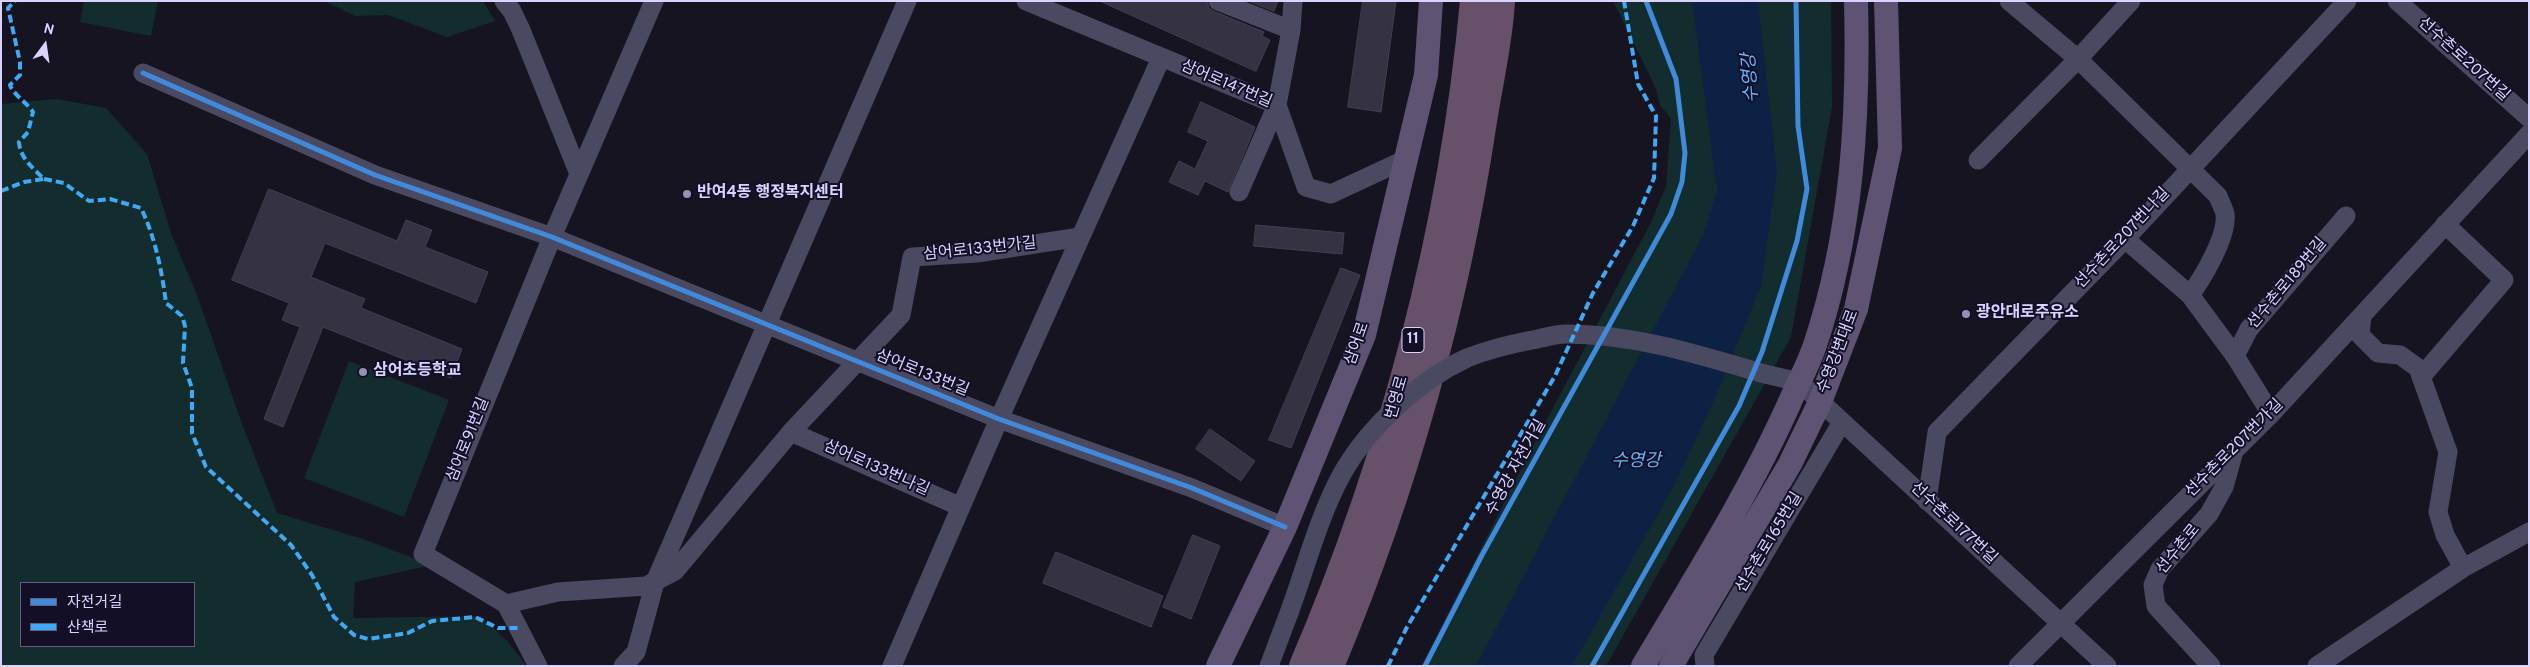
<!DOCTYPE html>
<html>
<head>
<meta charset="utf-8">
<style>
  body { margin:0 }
  #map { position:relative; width:2530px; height:667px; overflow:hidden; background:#161421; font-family:Overpass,"Noto Sans KR",sans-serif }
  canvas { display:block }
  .frame { position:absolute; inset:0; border:2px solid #d9d4ff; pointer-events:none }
  .legend { position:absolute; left:20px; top:582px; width:175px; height:65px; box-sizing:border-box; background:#130f26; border:1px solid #625e7d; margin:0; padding:6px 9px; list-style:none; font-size:15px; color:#d9d4ff }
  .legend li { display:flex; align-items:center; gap:10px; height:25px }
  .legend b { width:25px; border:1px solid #625e7d }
  .north { position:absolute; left:20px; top:20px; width:50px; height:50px; -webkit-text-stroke:4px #130f26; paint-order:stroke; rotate:14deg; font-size:14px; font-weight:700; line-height:20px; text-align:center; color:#d9d4ff }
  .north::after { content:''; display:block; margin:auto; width:18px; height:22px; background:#d9d4ff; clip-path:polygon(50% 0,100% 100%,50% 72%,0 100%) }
</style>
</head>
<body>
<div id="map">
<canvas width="2530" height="667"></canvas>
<div class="frame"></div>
<ul class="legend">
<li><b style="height:6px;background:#408adc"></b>자전거길</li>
<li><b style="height:6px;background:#3fa9f5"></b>산책로</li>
</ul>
<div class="north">N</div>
</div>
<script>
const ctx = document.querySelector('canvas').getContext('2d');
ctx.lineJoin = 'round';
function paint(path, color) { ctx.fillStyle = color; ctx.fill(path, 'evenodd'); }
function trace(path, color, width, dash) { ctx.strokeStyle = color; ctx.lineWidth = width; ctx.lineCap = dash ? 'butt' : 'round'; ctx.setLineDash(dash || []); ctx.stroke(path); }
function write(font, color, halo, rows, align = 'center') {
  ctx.font = font + ' Overpass,"Noto Sans KR",sans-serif'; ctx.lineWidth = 4; ctx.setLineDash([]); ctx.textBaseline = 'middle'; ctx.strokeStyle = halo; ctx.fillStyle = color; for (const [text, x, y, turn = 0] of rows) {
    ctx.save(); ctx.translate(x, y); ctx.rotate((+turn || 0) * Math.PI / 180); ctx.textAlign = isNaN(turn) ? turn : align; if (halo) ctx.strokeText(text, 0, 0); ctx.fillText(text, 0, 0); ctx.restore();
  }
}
paint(new Path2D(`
  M84,1H158L151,36L80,22Z
  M324,1H483L495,21L447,37L388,15L355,16Z
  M1613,1H1831L1832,107L1791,337L1606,666H1421L1534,444L1650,224L1666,187L1671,119L1660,105L1656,89Z
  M57,99L106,108L147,154L171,233L197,295L242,424L277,513L363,539L432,565L355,582L353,618L481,616L506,640L527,666H1V104ZM21,583H194V646H21Z
  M349,361L449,400L404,517L304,478Z`), '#132c2d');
paint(new Path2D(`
  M1692,1H1758L1777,172L1761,286L1719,389L1676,482L1572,666H1476L1703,235L1717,191Z`), '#0d2144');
const building = new Path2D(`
  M1100,1H1207L1209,8L1213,11L1264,32L1262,36L1270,40L1256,71Z
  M1249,1H1278L1274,11Z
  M1363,1H1396L1381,112L1348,107Z
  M1201,102L1255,127L1228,192L1205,181L1198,195L1169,182L1179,161L1195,169L1208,141L1188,132Z
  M269,189L397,241L406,220L432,230L425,247L488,272L476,303L325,243L311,277L365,299L361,308L462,349L451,378L323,327L283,427L264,419L300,327L282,320L289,303L232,280Z
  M1256,225L1344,233L1342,254L1254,246Z
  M1341,268L1360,275L1291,448L1269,440Z
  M1210,429L1255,461L1241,481L1196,449Z
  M1193,535L1220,546L1191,619L1163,607Z
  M1056,552L1163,596L1151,627L1043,583Z`);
paint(building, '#343243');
trace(building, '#433f54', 1);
trace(new Path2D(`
  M504,1L512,11L521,30L579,174
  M1026,1L1277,105L1306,187L1331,194L1406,159
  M1218,1L1291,30
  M2009,1L2078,59L2218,196C2220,202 2224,209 2225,214C2228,236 2202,279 2190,295
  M2397,1L2529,118
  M143,73L375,175L552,237L999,419L1192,488L1285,527
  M1978,160L2078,59L2131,1
  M1239,192L1277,105L1291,30L1293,1
  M2125,239L2190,295L2235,356L2271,414
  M2362,315L2360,335L2378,353L2400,355L2418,368L2448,452L2438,512L2445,535L2463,568
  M2235,356L2249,329L2346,216
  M1765,374L1799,382L2107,666
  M2421,377L2504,280L2445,224
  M791,432L961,507
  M1927,501L1937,432L2125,239L2347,1
  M506,604L558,592L646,586L675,571L791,432L901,315L912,257L977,253L1080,237
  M538,666L506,604L423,554L552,237L654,1
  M623,666L636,652L655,582L907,1
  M892,666L999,419L1161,58
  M1269,666L1289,613
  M1705,666L1704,655L1842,422
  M2018,666L2271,414L2529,134
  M2211,666L2156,606L2153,585L2160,569L2209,514L2224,487L2234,451
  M2317,666L2463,568L2529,532`), '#4a4962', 19);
trace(new Path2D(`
  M1218,666L1285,527L1364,335L1426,75L1431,1
  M1643,666C1694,580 1748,495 1789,404C1797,385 1808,366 1815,345C1852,234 1859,118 1856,1
  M1671,666L1790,464L1820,402L1856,309L1890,148L1886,1`), '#5e5373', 24);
trace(new Path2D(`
  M1303,666C1393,456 1453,229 1474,1
  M1330,666C1403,492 1455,308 1483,121C1489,82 1499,41 1501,1`), '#67516a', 28);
trace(new Path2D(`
  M1289,613C1306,567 1319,515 1343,472C1369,427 1419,380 1467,358C1487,350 1511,344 1532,340C1543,338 1555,334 1566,334C1634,334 1700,355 1765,374`), '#4a4962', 19);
trace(new Path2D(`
  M44,179L64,183L89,201L110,199L141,208C155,237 162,271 166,303L182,316L185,326L183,363L192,388V433L206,467L291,545L312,575L334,617L354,635L368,639L408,633L432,621L475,617L498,628H519
  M1,191L24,182L44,179C33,168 20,158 19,142L28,132L33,112C27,103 13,94 10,85L20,75V62L8,8L15,1
  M1388,666L1407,627L1555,376L1593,293L1633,226L1654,178L1656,116L1638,84L1624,1`), '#3fa9f5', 4, [8, 4]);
trace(new Path2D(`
  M143,73L375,175L552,237L999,419L1192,488L1285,527
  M1425,666L1482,555L1671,214L1682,182L1685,153L1676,79L1646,1
  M1592,666L1739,406L1762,352L1797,241L1807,189L1798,126L1796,1`), '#408adc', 5);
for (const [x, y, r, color] of [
  [687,194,5,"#9591b1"],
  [1966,314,5,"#9591b1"],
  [363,372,5,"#9591b1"]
]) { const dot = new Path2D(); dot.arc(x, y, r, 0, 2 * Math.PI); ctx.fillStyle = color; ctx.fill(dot); trace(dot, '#130f26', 2); }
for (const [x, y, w] of [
  [1413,340,22]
]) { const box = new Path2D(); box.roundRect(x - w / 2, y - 12.5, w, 25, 4); ctx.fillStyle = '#130f26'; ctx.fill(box); trace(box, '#d9d4ff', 1); }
write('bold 15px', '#d9d4ff', null, [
  ["11",1413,340]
]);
write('16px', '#d9d4ff', '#130f26', [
  ["선수촌로207번길",2463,60,42],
  ["삼어로147번길",1226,85,23],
  ["선수촌로207번나길",2123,239,-47],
  ["삼어로133번가길",980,250,-6],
  ["선수촌로189번길",2288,284,-50],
  ["삼어로",1358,344,-71],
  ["수영강변대로",1839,352,-69],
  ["삼어로133번길",922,374,22],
  ["번영로",1398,398,-74],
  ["삼어로91번길",469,440,-68],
  ["선수촌로207번가길",2235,449,-45],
  ["수영강 자전거길",1517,468,-61],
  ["삼어로133번나길",876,469,24],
  ["선수촌로177번길",1953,524,43],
  ["선수촌로165번길",1770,543,-59],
  ["선수촌로",2179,550,-51]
]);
write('bold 16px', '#d9d4ff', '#130f26', [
  ["반여4동 행정복지센터",697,194],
  ["광안대로주유소",1976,314],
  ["삼어초등학교",373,372]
], 'left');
write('italic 18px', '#62b6ff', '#130f26', [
  ["수영강",1752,78,-94],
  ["수영강",1636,462]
]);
</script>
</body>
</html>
